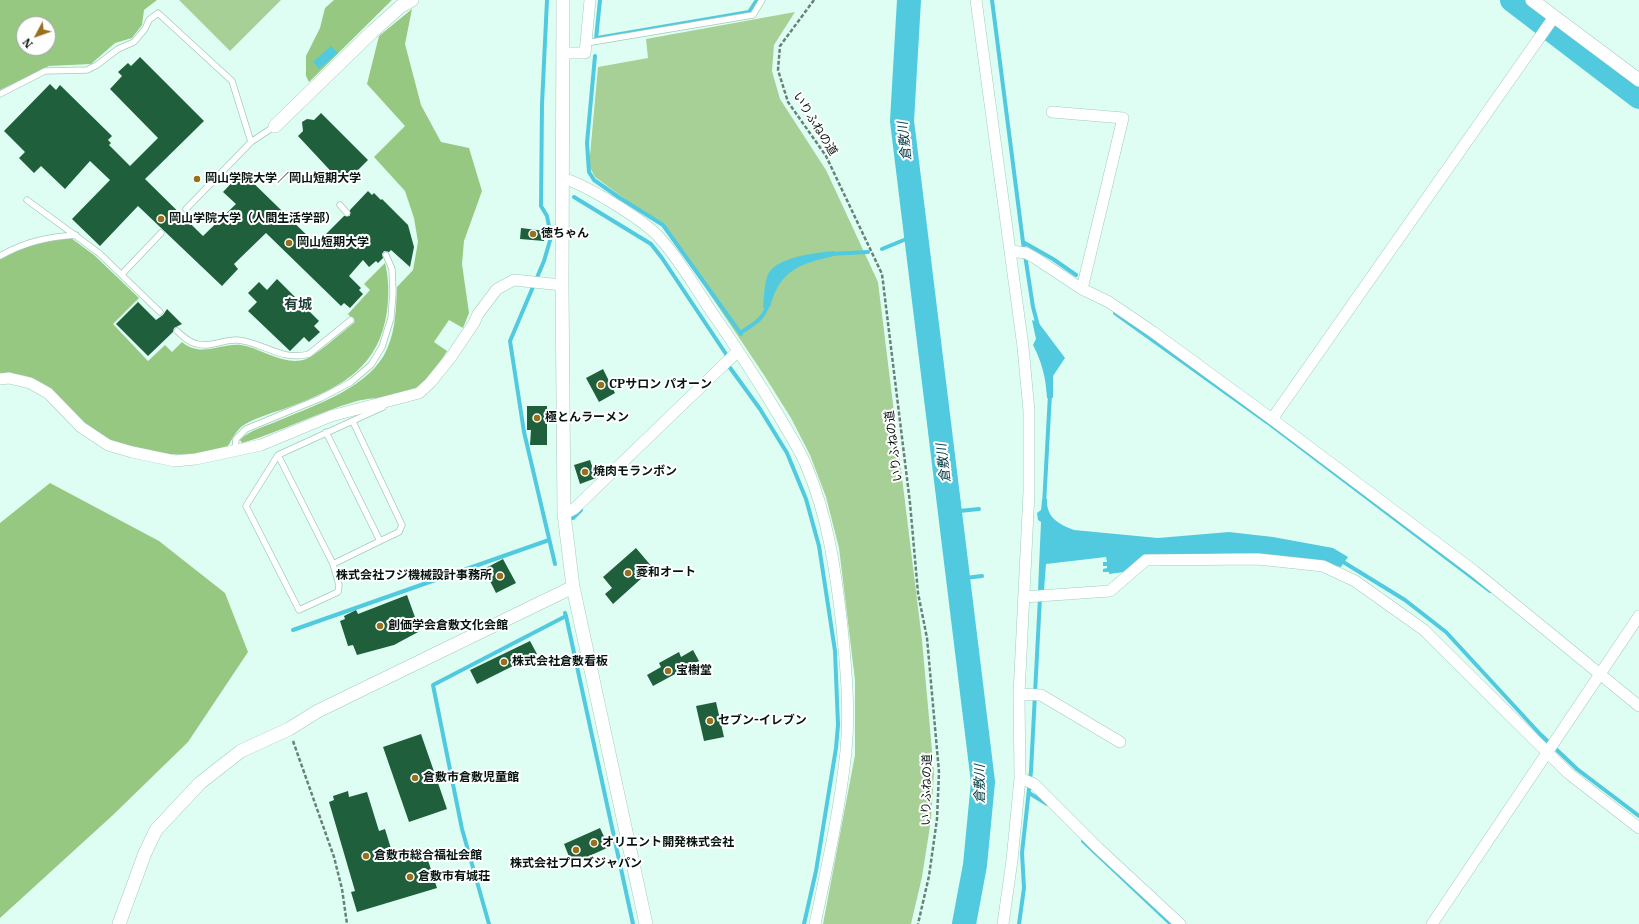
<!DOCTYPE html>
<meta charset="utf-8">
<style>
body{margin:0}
#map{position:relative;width:1639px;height:924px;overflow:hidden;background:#defef3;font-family:"IBM Plex Serif",serif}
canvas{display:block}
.north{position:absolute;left:16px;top:16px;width:40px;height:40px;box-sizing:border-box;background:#fff;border:1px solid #9ca1a0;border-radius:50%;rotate:229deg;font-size:11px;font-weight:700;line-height:16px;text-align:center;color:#071511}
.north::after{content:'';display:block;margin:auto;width:14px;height:18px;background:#986f1b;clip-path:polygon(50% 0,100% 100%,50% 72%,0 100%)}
</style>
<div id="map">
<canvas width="1639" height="924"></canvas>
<div class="north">N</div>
</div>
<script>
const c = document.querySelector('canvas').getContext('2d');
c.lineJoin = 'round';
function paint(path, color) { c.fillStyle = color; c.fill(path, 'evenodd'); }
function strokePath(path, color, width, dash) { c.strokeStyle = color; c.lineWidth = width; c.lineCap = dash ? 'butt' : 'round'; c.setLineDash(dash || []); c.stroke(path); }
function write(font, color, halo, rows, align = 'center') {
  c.font = font + ' "IBM Plex Serif","Noto Sans JP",serif'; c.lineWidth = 4; c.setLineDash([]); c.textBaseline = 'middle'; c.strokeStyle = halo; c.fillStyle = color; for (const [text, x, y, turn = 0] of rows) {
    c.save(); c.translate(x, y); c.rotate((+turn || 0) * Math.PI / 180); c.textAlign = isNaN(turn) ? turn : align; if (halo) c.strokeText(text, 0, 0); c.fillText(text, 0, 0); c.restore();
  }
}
paint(new Path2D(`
 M179 0H281L230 51Z
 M795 12 774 45 772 71 780 99 826 170 878 282 922 640 934 773 931 820 922 877 911 924H823L855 755V680L839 548 826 497 810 455 791 418 764 375 677 245 662 226 595 177 589 166 598 67 648 58 646 39Z`), '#a7d096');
paint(new Path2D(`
 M0 0H157L144 10 142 25 132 38 115 43 91 64 49 66 0 90ZM24 24H48V48H24Z
 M334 0H392L309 82 306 76V56L320 28 325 8Z
 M412 9 405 44 421 105 441 142 469 148 482 191 464 241 462 264 469 313 463 328 449 320 434 342 447 351C439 363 431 378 420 388 410 397 372 397 357 401 318 412 281 432 242 443L240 440C249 430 267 426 280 420 315 405 371 387 387 349 396 329 396 308 397 287L413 270 418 242 414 218 405 191 374 157 405 126 367 84 379 36Z
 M71 238 94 255 139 298 113 324 148 361 165 345 172 352 182 342C200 358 221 343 241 345 262 348 284 367 306 359 314 357 346 329 355 322L348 314 370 290 364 284 385 263C389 279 389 295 387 311 379 366 345 385 297 404 281 411 253 417 240 428 235 433 232 439 228 446 217 449 207 452 195 454 170 457 112 448 92 431 63 406 47 368 0 375V259C26 244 42 241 71 238Z
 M50 483 159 541 225 593 248 652 188 742 113 815 0 918V523Z`), '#97c882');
paint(new Path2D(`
 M331 46 338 53 319 69 313 62Z
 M834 251V256C799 264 780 270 770 307L763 308C764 298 764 287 767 277 773 257 815 253 834 251Z
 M1032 320 1038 322 1065 358 1053 376V398H1047C1046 379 1042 362 1033 345L1036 339Z
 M1047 499C1046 517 1058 524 1074 530L1158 538 1229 532 1273 537 1333 548 1348 557 1341 567 1252 553 1165 555 1124 572 1109 574V572H1103V569L1107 568V566H1103V562H1107L1106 557 1046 564 1044 590H1038L1041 522 1038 520 1037 513 1041 510 1042 500Z`), '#51cadf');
strokePath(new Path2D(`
 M547 0 542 104 541 206 547 216 551 237 544 261 510 341 524 432 555 564
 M992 0 1023 242 1033 307 1038 326
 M597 38 749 12 757 0
 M596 39 600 0
 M595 56 587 143 589 172 594 180 620 198 663 225 741 334
 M574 197 651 244 662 258 726 354 728 365 760 409 787 453 806 499 819 546 835 651 838 725 836 748 816 871 804 924
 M1023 242 1053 259 1076 275
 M882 249 916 235
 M830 254 868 252
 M1115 313 1267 422 1490 591
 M740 333C752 325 765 319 768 303
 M1044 505 1050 394
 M949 512 979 509
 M573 518 581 510
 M1340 560 1405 600 1446 632 1540 734 1577 769 1639 816
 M957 579 982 576
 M566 616 633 924
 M293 630 549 540
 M1029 793 1047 804
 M1083 841 1171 924
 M489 924 462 829 433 685 566 616 565 613
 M1019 924 1024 888 1022 853 1031 771 1040 597`), '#51cadf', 4);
strokePath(new Path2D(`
 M909 0 902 121 983 782 975 865 964 924
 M1512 0 1639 97`), '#51cadf', 24);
paint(new Path2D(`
 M140 57 204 121 145 179 203 236 236 204 223 192 242 172 316 244 344 216H350V210L368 191 372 195 374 193 381 200 382 199 408 225 414 247 410 267 391 250 389 252 384 251 382 254 383 258 378 263 376 261 369 267 363 260 349 276 361 288 359 290 363 294 350 308 344 303 341 306 266 233 234 264 238 269 222 286 138 206 100 246 72 219 110 180 90 161 65 189 41 166 34 173 19 158 25 152 4 131 50 84 56 90 60 85 112 136 108 140 111 143 109 145 130 166 158 138 110 89 122 76 118 72 128 63 131 66Z
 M321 113 368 160 346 182 342 178 340 181 298 136 303 131 302 122 307 119 314 120Z
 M521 228 545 231 544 241 520 239Z
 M277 279 319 321 314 326 320 332 309 342 304 337 290 351 248 311 257 302 248 293 259 282 267 290Z
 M138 302 156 320 163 315 167 309 182 324 174 328 173 332 148 356 116 324Z
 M603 369 615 393 599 402 586 378Z
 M527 406H547V445H530L531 430H527Z
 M590 460 596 478 580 484 574 465Z
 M636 548 653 568 613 604 605 594 612 588 603 577Z
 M503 559 516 583 496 593 484 569Z
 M407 595 420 631 394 645 357 655 353 645 348 646 340 621 345 619 344 616 356 610 358 614Z
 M530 641 537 654 477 684 470 670Z
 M693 650 699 661 653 686 647 675 661 667 659 663 679 652 681 657Z
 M716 702 724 737 704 741 696 706Z
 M421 734 447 809 409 822 383 747Z
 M348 791 349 797 367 792 379 831 385 829 393 855 408 851 410 856 425 851 437 888 357 912 351 892 355 891 329 802 334 800 333 796Z
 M600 828 609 847 572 864 564 844Z`), '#205f3b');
const service = new Path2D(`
 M586 43 753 15 762 0
 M0 94 45 71 87 70 97 65 118 49 134 42 145 29 149 20 158 13 232 81 251 142
 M27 200 99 253 160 312
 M340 205 347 213
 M186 209 251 142 275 126
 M0 256C25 242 47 237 76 235
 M122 274 161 233
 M177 331C184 337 188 342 197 344 211 348 224 339 237 340 263 342 282 362 309 354L351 320
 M354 424 402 525 399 532 380 541
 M235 451 236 439 246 429 321 398 351 382 371 365 382 347 391 318 393 292 392 269 386 255
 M278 455 333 564 380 541 326 432
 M333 564 339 585 338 592 299 610 246 506 278 455 383 407`);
const minor = new Path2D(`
 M976 0 1023 347 1029 411V492L1019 694 1020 778 1012 860 1003 924
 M563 53H585L590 0
 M1052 112 1123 118 1082 289
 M562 178C585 184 640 218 657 235 677 256 693 284 709 308 734 344 757 379 779 416 788 432 799 448 806 465 828 516 836 573 842 627 846 668 850 710 846 751 840 809 827 867 815 924
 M1011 251 1026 253 1035 258 1082 289 1109 302 1153 332 1272 419 1474 571 1639 706
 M0 379 9 378 30 383 48 393 81 427 108 445 132 452 175 461 196 459 261 445 331 416 419 393 430 383 451 357 474 323 478 314 497 289 514 280 562 285
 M1272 419 1554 17
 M564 514 574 509 738 351
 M1024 597 1110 591 1146 560 1258 559 1323 566 1355 581 1424 630 1568 773 1639 828
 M1019 694 1041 695 1120 742
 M1020 778 1034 784 1098 848 1180 924
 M1432 924 1639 616`);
const tertiary = new Path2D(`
 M563 0 562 285 564 514 573 587 646 924
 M1532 0 1639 80
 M275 126 372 32 401 6 412 0
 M119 924 145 853 156 830 200 783 241 751 289 729 318 711 573 587`);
strokePath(service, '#a5cabe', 7);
strokePath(minor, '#a5cabe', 12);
strokePath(tertiary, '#a5cabe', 14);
strokePath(new Path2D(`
 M814 0 780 46 778 70 788 102 826 156 882 274 910 503 918 593 927 638 939 772 937 819 929 876 918 924
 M293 741 334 857 342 889 347 924`), '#6a8179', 2.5, [4, 2]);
strokePath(service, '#fff', 5.5);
strokePath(minor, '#fff', 11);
strokePath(tertiary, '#fff', 13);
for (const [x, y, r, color] of [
 [197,179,4,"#986f1b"],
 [161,219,4,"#986f1b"],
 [533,234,4,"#986f1b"],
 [289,243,4,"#986f1b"],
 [601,385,4,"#986f1b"],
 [537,418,4,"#986f1b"],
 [585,472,4,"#986f1b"],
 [628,573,4,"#986f1b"],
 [500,576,4,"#986f1b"],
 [380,626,4,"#986f1b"],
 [504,662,4,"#986f1b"],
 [668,671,4,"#986f1b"],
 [710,721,4,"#986f1b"],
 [415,778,4,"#986f1b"],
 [594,843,4,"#986f1b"],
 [576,850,4,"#986f1b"],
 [366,856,4,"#986f1b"],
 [410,877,4,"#986f1b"]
]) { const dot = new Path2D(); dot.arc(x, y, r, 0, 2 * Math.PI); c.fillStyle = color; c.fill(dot); strokePath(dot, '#fff', 1.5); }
write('12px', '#071511', '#fff', [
 ["いりふねの道",815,124,58],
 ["いりふねの道",894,446,-97],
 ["いりふねの道",927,790,-89]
]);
write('bold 12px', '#071511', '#fff', [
 ["岡山学院大学／岡山短期大学",205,179],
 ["岡山学院大学（人間生活学部）",169,219],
 ["徳ちゃん",541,234],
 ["岡山短期大学",297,243],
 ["CPサロン パオーン",609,385],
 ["極とんラーメン",545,418],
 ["焼肉モランボン",593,472],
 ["菱和オート",636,573],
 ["株式会社フジ機械設計事務所",492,576,"right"],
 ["創価学会倉敷文化会館",388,626],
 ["株式会社倉敷看板",512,662],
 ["宝樹堂",676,671],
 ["セブン-イレブン",718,721],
 ["倉敷市倉敷児童館",423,778],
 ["オリエント開発株式会社",602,843],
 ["倉敷市総合福祉会館",374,856],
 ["株式会社プロズジャパン",576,864,"center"],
 ["倉敷市有城荘",418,877]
], 'left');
write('italic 13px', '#003a43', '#fff', [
 ["倉敷川",905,141,-96],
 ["倉敷川",944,463,-97],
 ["倉敷川",980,784,-90]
]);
write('bold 14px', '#1a3c33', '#fff', [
 ["有城",298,305]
]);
</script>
